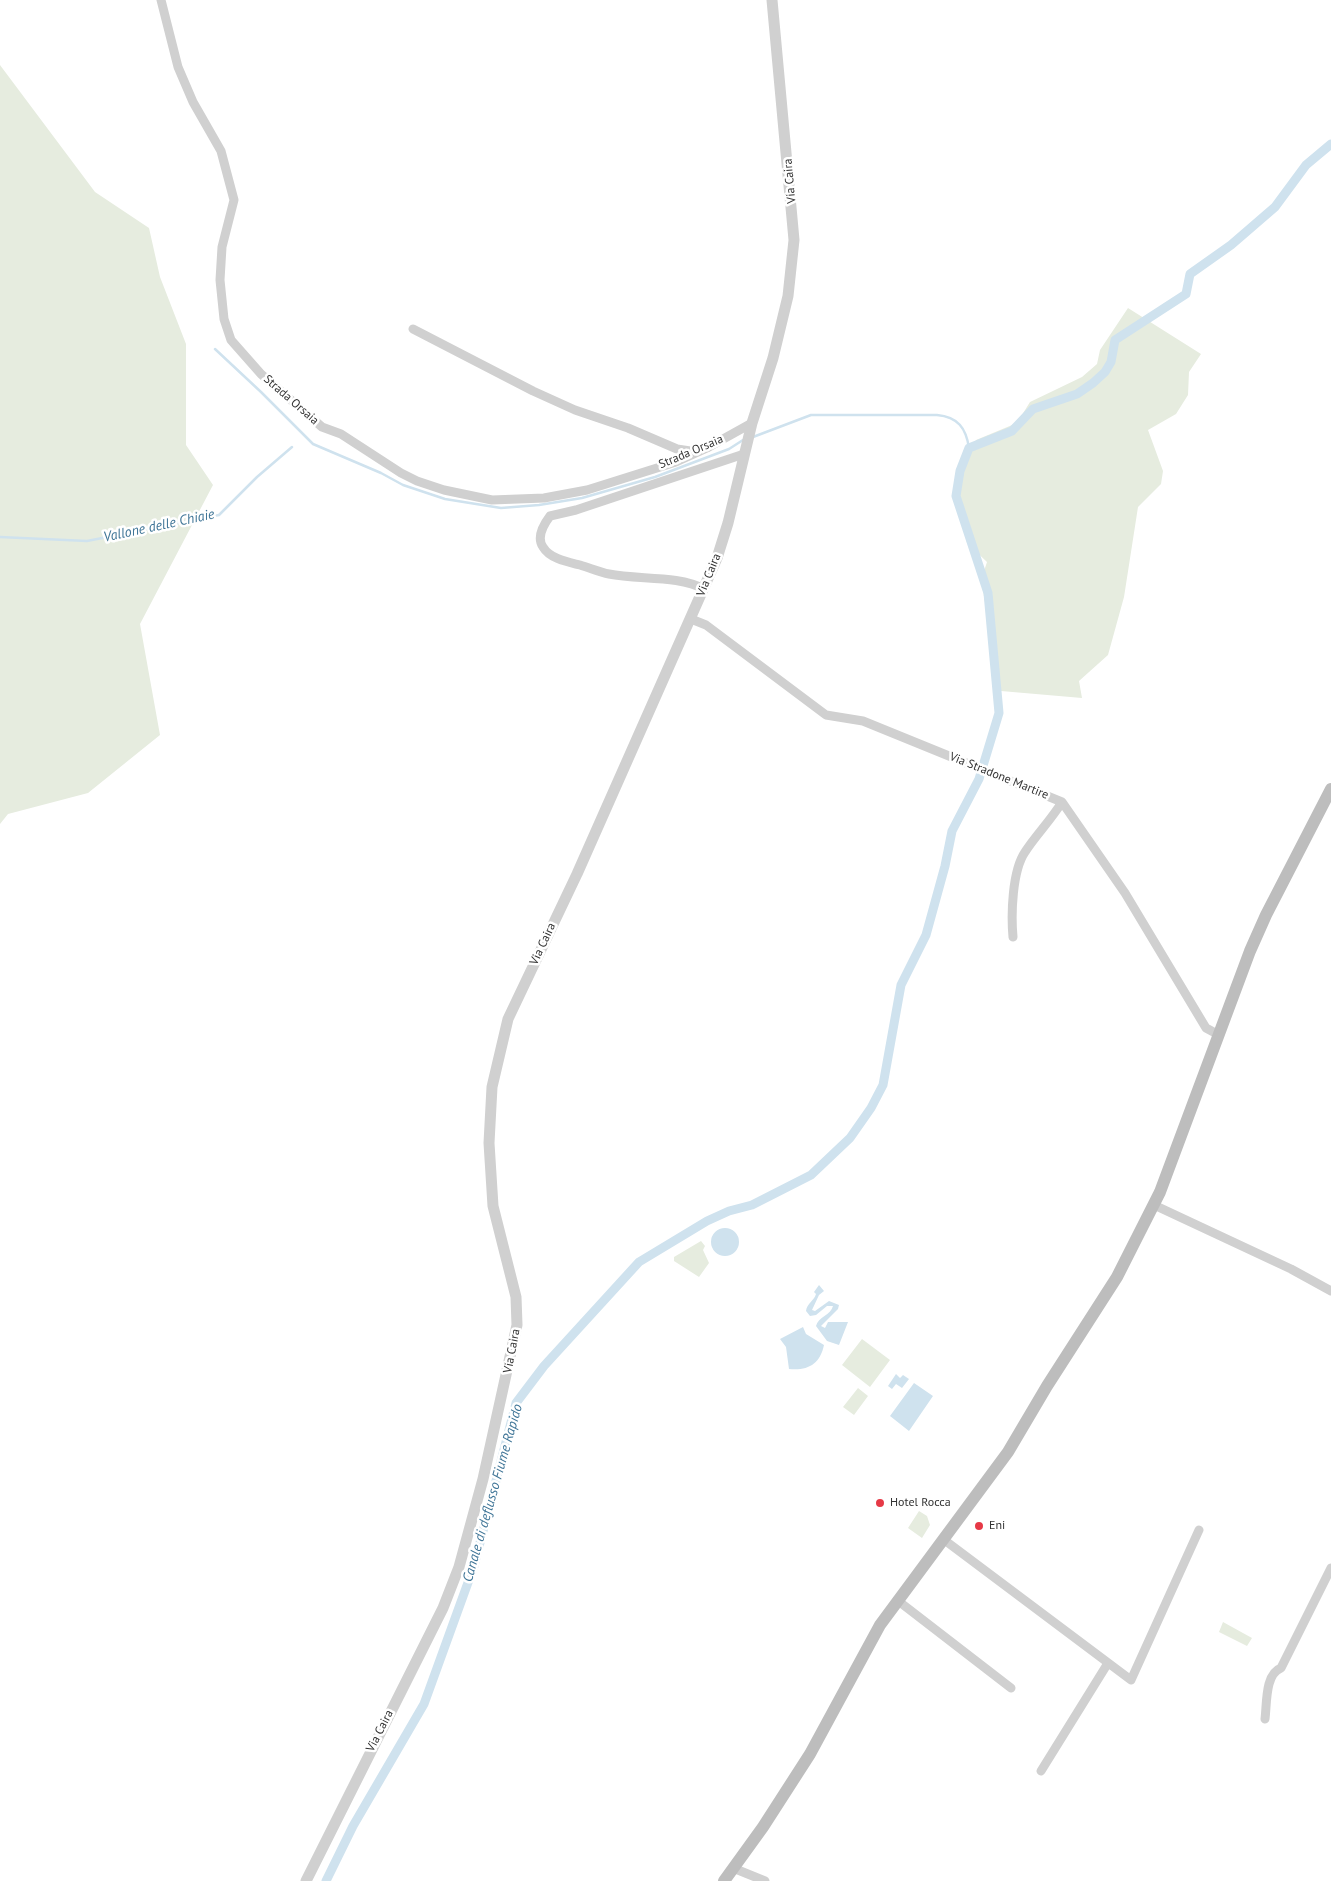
<!DOCTYPE html>
<style>
body{margin:0}
canvas{display:block;background:#fff}
</style>
<canvas width="1331" height="1881"></canvas>
<script>
const c = document.querySelector('canvas').getContext('2d');
c.lineJoin = 'round';
function paint(path, color) { c.fillStyle = color; c.fill(path, 'evenodd'); }
function strokePath(path, color, width, dash) { c.strokeStyle = color; c.lineWidth = width; c.lineCap = dash ? 'butt' : 'round'; c.setLineDash(dash || []); c.stroke(path); }
function write(font, color, halo, rows, align = 'center') {
  c.font = font + ' "PT Sans",sans-serif'; c.lineWidth = 5; c.setLineDash([]); c.textBaseline = 'middle'; c.strokeStyle = halo; c.fillStyle = color; for (const [text, x, y, turn = 0] of rows) {
    c.save(); c.translate(x, y); c.rotate((+turn || 0) * Math.PI / 180); c.textAlign = isNaN(turn) ? turn : align; if (halo) c.strokeText(text, 0, 0); c.fillText(text, 0, 0); c.restore();
  }
}
paint(new Path2D(`
 M0 65 95 192 149 228 160 277 186 344V445L213 485 140 624 160 735 88 793 8 814 0 824Z
 M1128 308 1201 354 1189 372 1188 395 1176 414 1148 430 1163 471 1161 484 1138 507 1124 597 1108 655 1079 681 1082 698 1001 691 981 580 987 562 967 543 957 486 976 440 1017 423 1030 402 1082 377 1097 364 1100 350Z
 M701 1241 705 1246 703 1250 709 1263 699 1277 674 1261V1257Z
 M862 1339 890 1360 870 1387 842 1365Z
 M858 1388 868 1396 854 1415 843 1407Z
 M919 1511 927 1516 930 1525 922 1538 908 1528Z
 M1223 1622 1252 1638 1247 1646 1219 1632Z`), '#e6ecdf');
paint(new Path2D(`
 M711 1242a14 14 0 1 1 28 0a14 14 0 1 1-28 0Z
 M819 1285 824 1291 819 1295 812 1310 815 1311 829 1301 839 1305 838 1309 821 1326 825 1328 828 1322H848L839 1345 827 1341 816 1326C818 1317 831 1315 833 1306H827L816 1315 810 1316 806 1311C807 1303 814 1301 816 1294L814 1292Z
 M803 1327 806 1334 824 1345C820 1364 808 1371 789 1369L786 1347 780 1339Z
 M896 1374 900 1378 903 1375 909 1379 902 1388 896 1384 892 1389 888 1386Z
 M914 1383 933 1396 909 1431 890 1416Z`), '#cfe2ee');
strokePath(new Path2D(`
 M215 349 261 392 313 444 381 473 403 485 445 499 501 508 539 505 582 498 655 477 729 449 743 440
 M753 437 811 415H937C958 417 966 428 969 448
 M0 537 87 541 219 515 257 477 292 447`), '#cfe2ee', 2.5);
strokePath(new Path2D(`
 M326 1881 353 1826 424 1704 474 1566 516 1403 544 1366 639 1262 707 1221 729 1211 752 1205 811 1175 850 1138 871 1108 883 1085 901 985 926 935 945 866 952 831 979 779 999 713 988 593 956 496 960 471 969 448 1012 431 1033 409 1077 394 1093 383 1105 372 1111 362 1115 340 1186 294 1190 274 1231 245 1275 207 1306 165 1331 144`), '#cfe2ee', 9);
strokePath(new Path2D(`
 M161 0 178 67 193 102 221 151 234 200 222 247 220 280 224 319 231 340 261 374 322 427 341 434 401 473 417 481 444 490 492 500 544 498 587 490 676 462 707 448 752 423
 M413 329 533 391 575 410 628 428 677 449 697 452
 M704 589C678 575 638 580 609 574 600 572 590 568 580 565 568 562 550 559 543 547 536 537 544 524 550 516L576 510 744 454
 M691 619 706 625 826 715 863 721 1062 802 1125 893 1206 1028 1219 1035
 M1013 937C1011 915 1012 871 1025 852 1036 835 1051 820 1062 802
 M1154 1205 1291 1269 1331 1291
 M943 1539 1131 1680 1199 1530
 M897 1600 1011 1688
 M1265 1719C1267 1703 1265 1674 1281 1668L1331 1568
 M1041 1771 1108 1663
 M733 1868 765 1881`), '#d0d0d0', 9);
strokePath(new Path2D(`
 M306 1881 443 1608 459 1567 483 1479 517 1325 516 1297 493 1206 489 1143 492 1087 508 1019 577 874 717 558 728 523 752 423 773 358 788 296 794 240 772 0`), '#d0d0d0', 11);
strokePath(new Path2D(`
 M724 1881 763 1827 810 1754 880 1625 1008 1452 1047 1386 1117 1277 1160 1192 1250 951 1266 915 1331 789`), '#bdbdbd', 12);
for (const [x, y, r, color] of [
 [880,1503,5,"#e63946"],
 [979,1526,5,"#e63946"]
]) { const dot = new Path2D(); dot.arc(x, y, r, 0, 2 * Math.PI); c.fillStyle = color; c.fill(dot); strokePath(dot, '#fff', 2); }
write('12px', '#333', '#fff', [
 ["Via Caira",790,181,-95],
 ["Strada Orsaia",291,400,41],
 ["Strada Orsaia",691,452,-23],
 ["Via Caira",709,575,-68],
 ["Via Stradone Martire",999,776,22],
 ["Via Caira",543,944,-65],
 ["Via Caira",512,1351,-79],
 ["Via Caira",380,1731,-63]
]);
write('12px', '#333', '#fff', [
 ["Hotel Rocca",890,1503],
 ["Eni",989,1526]
], 'left');
write('italic 14px', '#3f7597', '#fff', [
 ["Vallone delle Chiaie",159,526,-12],
 ["Canale di deflusso Fiume Rapido",493,1493,-74]
]);
</script>
